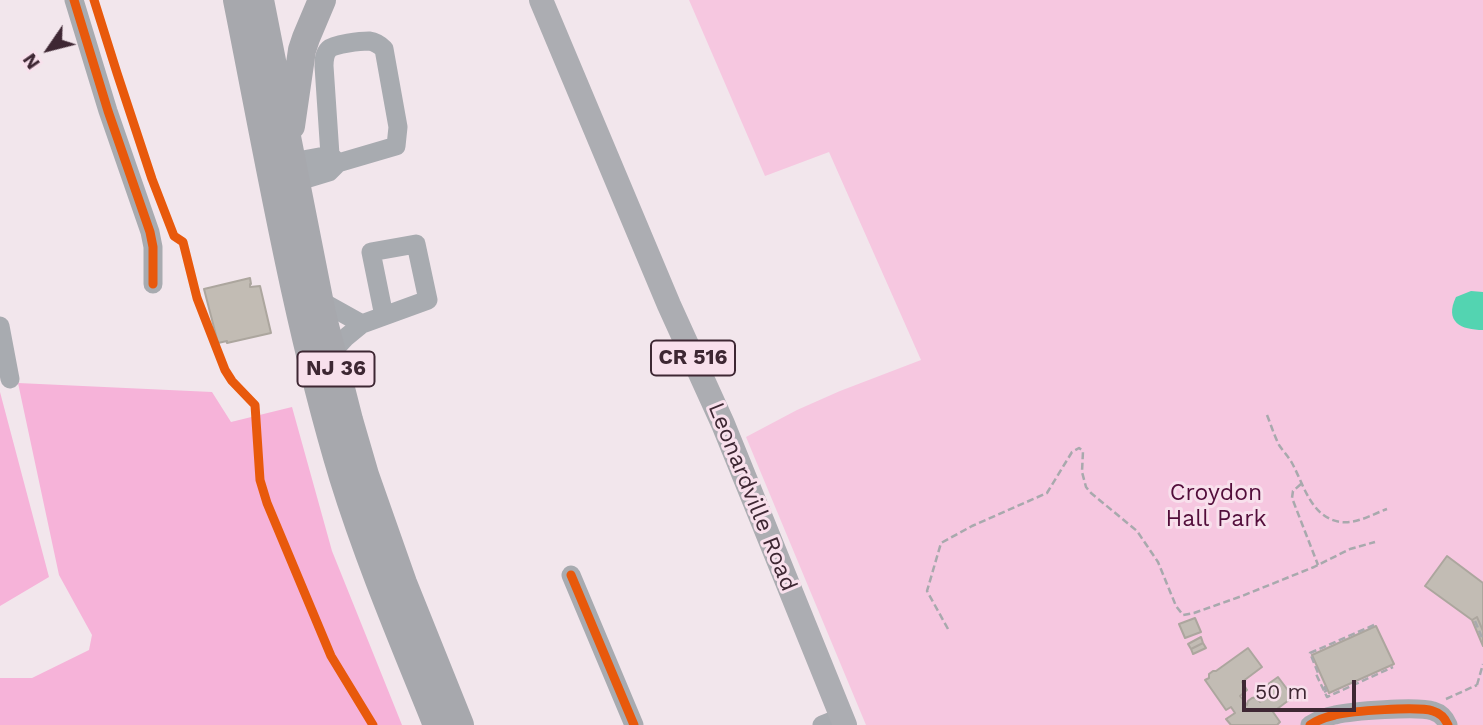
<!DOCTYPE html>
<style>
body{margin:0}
#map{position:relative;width:1483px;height:725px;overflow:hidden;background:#f2e6ec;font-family:"Work Sans",sans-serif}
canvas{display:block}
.north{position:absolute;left:14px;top:14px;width:70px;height:70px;-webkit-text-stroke:5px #f8e0ec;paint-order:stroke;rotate:235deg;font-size:19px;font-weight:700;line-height:28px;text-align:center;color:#3e2733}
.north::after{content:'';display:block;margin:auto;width:24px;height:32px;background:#3e2733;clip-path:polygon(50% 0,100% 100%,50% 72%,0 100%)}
.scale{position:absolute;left:1242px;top:680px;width:114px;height:32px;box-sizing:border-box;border:4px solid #3e2733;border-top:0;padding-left:9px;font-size:21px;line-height:24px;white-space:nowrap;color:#3e2733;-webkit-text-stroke:5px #f8e0ec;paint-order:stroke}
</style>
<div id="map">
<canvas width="1483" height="725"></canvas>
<div class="north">N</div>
<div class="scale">50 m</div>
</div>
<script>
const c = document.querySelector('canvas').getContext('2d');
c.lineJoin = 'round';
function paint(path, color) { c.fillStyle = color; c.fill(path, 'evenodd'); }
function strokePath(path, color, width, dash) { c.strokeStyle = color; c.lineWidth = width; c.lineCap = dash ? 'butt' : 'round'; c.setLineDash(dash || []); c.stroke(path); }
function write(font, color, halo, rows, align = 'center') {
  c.font = font + ' "Work Sans",sans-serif'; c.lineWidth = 6; c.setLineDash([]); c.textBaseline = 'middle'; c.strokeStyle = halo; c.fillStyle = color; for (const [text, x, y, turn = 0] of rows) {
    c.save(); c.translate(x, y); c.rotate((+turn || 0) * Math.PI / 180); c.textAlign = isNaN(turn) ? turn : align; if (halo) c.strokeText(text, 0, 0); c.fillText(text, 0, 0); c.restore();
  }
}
paint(new Path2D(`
 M689 0H1483V725H866L746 437 797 410 840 391 921 360 829 152 765 176Z`), '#f6c7e0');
paint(new Path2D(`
 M18 383 212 392 231 422 292 407 332 551 402 725H0V678H32L89 650 92 635 59 575Z
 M0 392 49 577 0 606Z`), '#f6b3d9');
paint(new Path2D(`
 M1471 291 1483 292V330C1461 330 1444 322 1456 297Z`), '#53d4b1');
const building = new Path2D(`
 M250 278 251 284H250V287L260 286 271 333 227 343V341L218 343 204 289Z
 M1447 556 1483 583V631L1477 617 1472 620 1425 586Z
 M1477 617 1483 631V646L1472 620Z
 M1195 618 1201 632 1185 638 1179 624Z
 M1376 626 1394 664 1329 693 1312 655Z
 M1201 637 1203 643 1191 649 1188 644Z
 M1203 643 1206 648 1193 654 1191 649Z
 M1248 648 1262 667 1242 682 1247 690 1240 696 1247 705 1248 701 1252 698 1257 697 1260 702 1263 700 1257 692 1278 677 1293 697 1273 712 1280 722 1277 725H1231L1226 719 1235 713 1231 707 1226 710 1205 680 1209 678V674L1213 671H1216Z`);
paint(building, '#c2bcb4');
strokePath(building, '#aca69e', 2);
strokePath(new Path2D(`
 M1267 415C1271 425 1274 435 1279 445 1283 451 1288 456 1292 463 1304 485 1311 518 1341 522 1357 524 1373 514 1387 509
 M1301 484 1293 491 1292 498 1318 565
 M1475 621 1483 640
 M1374 625 1310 653 1318 673 1316 674 1327 697 1393 667
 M948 629 927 591 941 543 972 526 1047 493 1072 452 1079 448 1083 451 1082 472 1086 487 1091 493 1137 531 1158 562 1176 606 1183 615 1194 613 1242 596 1314 567 1350 549 1375 542
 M1477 685 1483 664
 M1324 692 1326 691 1325 687 1326 686
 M1446 699 1477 685`), '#a8a9ad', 2.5, [7, 3.5]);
strokePath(new Path2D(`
 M74 0 108 111 150 232 153 247V284
 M292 162 330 155 337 162
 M296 182 329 172 338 163 396 146 398 127 384 49C380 45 376 42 369 41 361 41 334 44 329 49 324 54 324 60 324 66L330 155
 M319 300 362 324 345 338 332 352
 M362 324 428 300 416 244 371 252 384 316
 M0 326 10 379
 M571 575 634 725
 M822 725 842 717
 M1310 725C1318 720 1325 717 1335 715 1351 711 1418 706 1433 711 1440 713 1445 718 1448 725`), '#a8abb0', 19);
strokePath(new Path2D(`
 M541 0 669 305 723 424 845 725`), '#acadb2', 24);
strokePath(new Path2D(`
 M237 0C269 160 296 321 343 477 369 561 404 643 437 725
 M260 0 322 314 349 420 365 475 403 583 460 725
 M291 126 302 50 306 38 322 0`), '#a7a8ad', 28);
strokePath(new Path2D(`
 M74 0 108 111 150 232 153 247V284
 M94 0 117 73 152 179 174 236 183 242 197 298 225 370 232 381 255 405 260 480 267 503 331 656 373 725
 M571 575 634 725
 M1310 725C1318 720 1325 717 1335 715 1351 711 1418 706 1433 711 1440 713 1445 718 1448 725`), '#e8590c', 9);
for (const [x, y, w] of [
 [693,358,84],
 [336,369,77]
]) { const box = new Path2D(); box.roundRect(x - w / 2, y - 17.5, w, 35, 5); c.fillStyle = '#f8e0ec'; c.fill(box); strokePath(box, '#3e2733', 2); }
write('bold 21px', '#3e2733', null, [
 ["CR 516",693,358],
 ["NJ 36",336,369]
]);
write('23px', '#520d3a', '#f8e0ec', [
 ["Croydon",1216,493],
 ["Hall Park",1216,519]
]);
write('23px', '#3e2733', '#f8e0ec', [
 ["Leonardville Road",752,497,68]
]);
</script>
